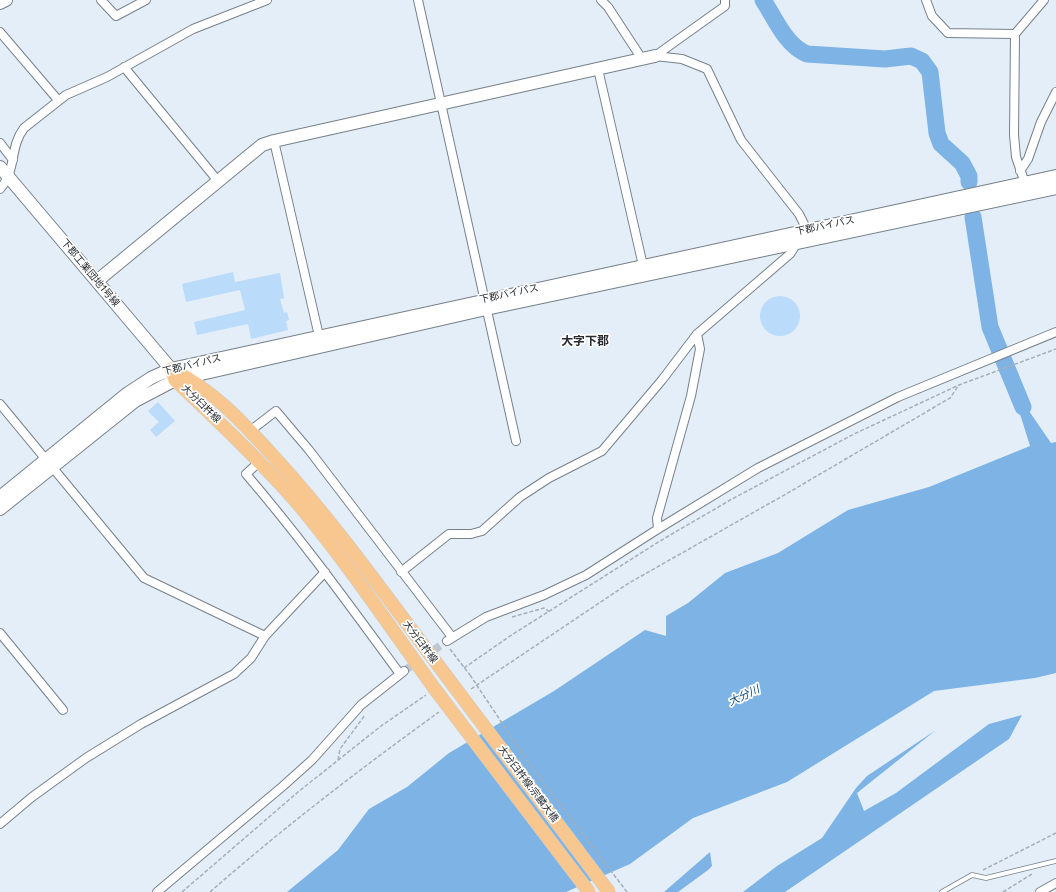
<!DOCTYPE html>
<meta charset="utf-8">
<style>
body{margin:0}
canvas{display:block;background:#e3eef8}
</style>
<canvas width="1056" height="892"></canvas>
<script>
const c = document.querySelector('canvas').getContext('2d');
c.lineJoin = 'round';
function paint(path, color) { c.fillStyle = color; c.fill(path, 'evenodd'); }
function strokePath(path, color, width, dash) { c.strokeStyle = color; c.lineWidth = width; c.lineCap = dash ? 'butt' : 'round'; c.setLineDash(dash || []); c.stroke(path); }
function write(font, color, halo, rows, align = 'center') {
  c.font = font + ' Rubik,"Noto Sans JP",sans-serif'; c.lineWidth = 3.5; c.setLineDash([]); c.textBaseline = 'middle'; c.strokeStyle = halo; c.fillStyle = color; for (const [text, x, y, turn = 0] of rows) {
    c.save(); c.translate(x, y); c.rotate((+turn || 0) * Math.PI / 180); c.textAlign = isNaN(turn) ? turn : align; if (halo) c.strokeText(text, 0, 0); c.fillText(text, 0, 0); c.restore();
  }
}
paint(new Path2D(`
 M1018 385 1029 411 1051 443 1056 442V673L1035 678 934 691 787 782 693 818 630 864 566 892H287L338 850 369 809 407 787 449 753 554 691 645 630 666 636V616L688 603 725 573 778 553 848 510 929 487 1030 446 1012 388Z
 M1022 715 1009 739 785 892H743L777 866 822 838 856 788 867 776 936 730 857 793 864 811 896 793 989 724Z
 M710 852 712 866 708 870 678 892H664Z`), '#7db3e5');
strokePath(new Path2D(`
 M763 0C775 18 786 46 807 54L885 59 911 56 922 61 930 72 937 133 941 144 962 163 969 176V182
 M973 217 990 327 1023 407`), '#7db3e5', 17);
paint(new Path2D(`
 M233 272 235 282 280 273 284 298 280 299 284 313 287 312 289 320 286 321 288 330 251 339 248 324 197 335 194 322 245 310 240 290 186 302 182 284Z
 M760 316a20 20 0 1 1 40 0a20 20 0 1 1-40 0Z
 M158 402 175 421 156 437 150 430 159 422 148 411Z`), '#bbdbfa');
strokePath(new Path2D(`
 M404 671 447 641`), '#bec7d0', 8, [8, 4]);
const lane = new Path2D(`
 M942 892 972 875 986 878 1056 861`);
const street = new Path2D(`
 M101 0 116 16 146 0
 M418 0 516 441
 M601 0 608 7 642 59
 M926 0 932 16 948 33 1015 34
 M0 32 58 100
 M655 56 682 59 707 69 741 140 799 214 807 230
 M655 56 725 6V0
 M124 67 218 181
 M598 69 644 270
 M274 141 319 336
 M0 143 13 160
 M1020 171 1028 159 1041 122 1056 92
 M1026 186 1016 157 1014 135 1015 34 1044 0
 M0 189C17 170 9 148 24 128L66 95 107 77 193 29 267 0
 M0 404 144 578 265 636
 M250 431 276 411 309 450 452 637
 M259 462 246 474C301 538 350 606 400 674
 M658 529 657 518 691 396 700 349 697 334
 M401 572 449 534H471L482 531 520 497 549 478 602 451 662 380 697 334 790 254 797 243
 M0 633 63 710
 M447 641 486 617 544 595 586 575 658 529 758 468 898 397 1056 332
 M0 824 32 797 86 758 141 724 234 674 251 658 265 636 325 572
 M157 892 283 786 312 760 361 705 404 671
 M1040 892 1056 883`);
const secondary = new Path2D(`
 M0 3 6 0
 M0 167 171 369
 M97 281 262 145 274 141 655 56
 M0 497 128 393 151 378 171 369 1056 176
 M0 509 135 401 175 380 486 309 1056 188`);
const primary = new Path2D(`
 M171 369C214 390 244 424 276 459 338 527 391 603 447 677
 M171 369 175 380C216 419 256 457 293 498 344 558 388 624 434 688`);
strokePath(lane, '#77818a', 5.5);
strokePath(street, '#77818a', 10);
strokePath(secondary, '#77818a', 14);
strokePath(primary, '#cccdce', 14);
strokePath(new Path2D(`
 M512 617 544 608 550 612
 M450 649 470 675
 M464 668 510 636 660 541 732 499 854 434 959 385 1056 349
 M471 689 629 583 786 494 950 398 959 385
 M338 760 340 749 365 715
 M983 870 1056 833
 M182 892 298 792 381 726 426 695
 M210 892C283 828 360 769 439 712
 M1003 892 1032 874`), '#a6aeb6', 1.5, [4, 2]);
strokePath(lane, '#fff', 4);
strokePath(street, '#fff', 8);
strokePath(secondary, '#fff', 12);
strokePath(primary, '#f8c68f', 13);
const primaryBridge = new Path2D(`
 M447 677 609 892
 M434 688 589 892`);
strokePath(primaryBridge, '#cccdce', 14, []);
strokePath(new Path2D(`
 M470 675 528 762 627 892`), '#a6aeb6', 1.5, [4, 2]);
strokePath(primaryBridge, '#f8c68f', 13);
write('10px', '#292d31', '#fff', [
 ["下郡バイパス",825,226,-12],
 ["下郡工業団地1号線",90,273,50],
 ["下郡バイパス",509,294,-12],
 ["下郡バイパス",192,365,-14],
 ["大分臼杵線",201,404,44],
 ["大分臼杵線",420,642,53],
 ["大分臼杵線;宗麟大橋",528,784,53]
]);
write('italic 11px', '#0f4b7a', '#fff', [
 ["大分川",744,696,-25]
]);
write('bold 12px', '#292d31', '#fff', [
 ["大字下郡",585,342]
]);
</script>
